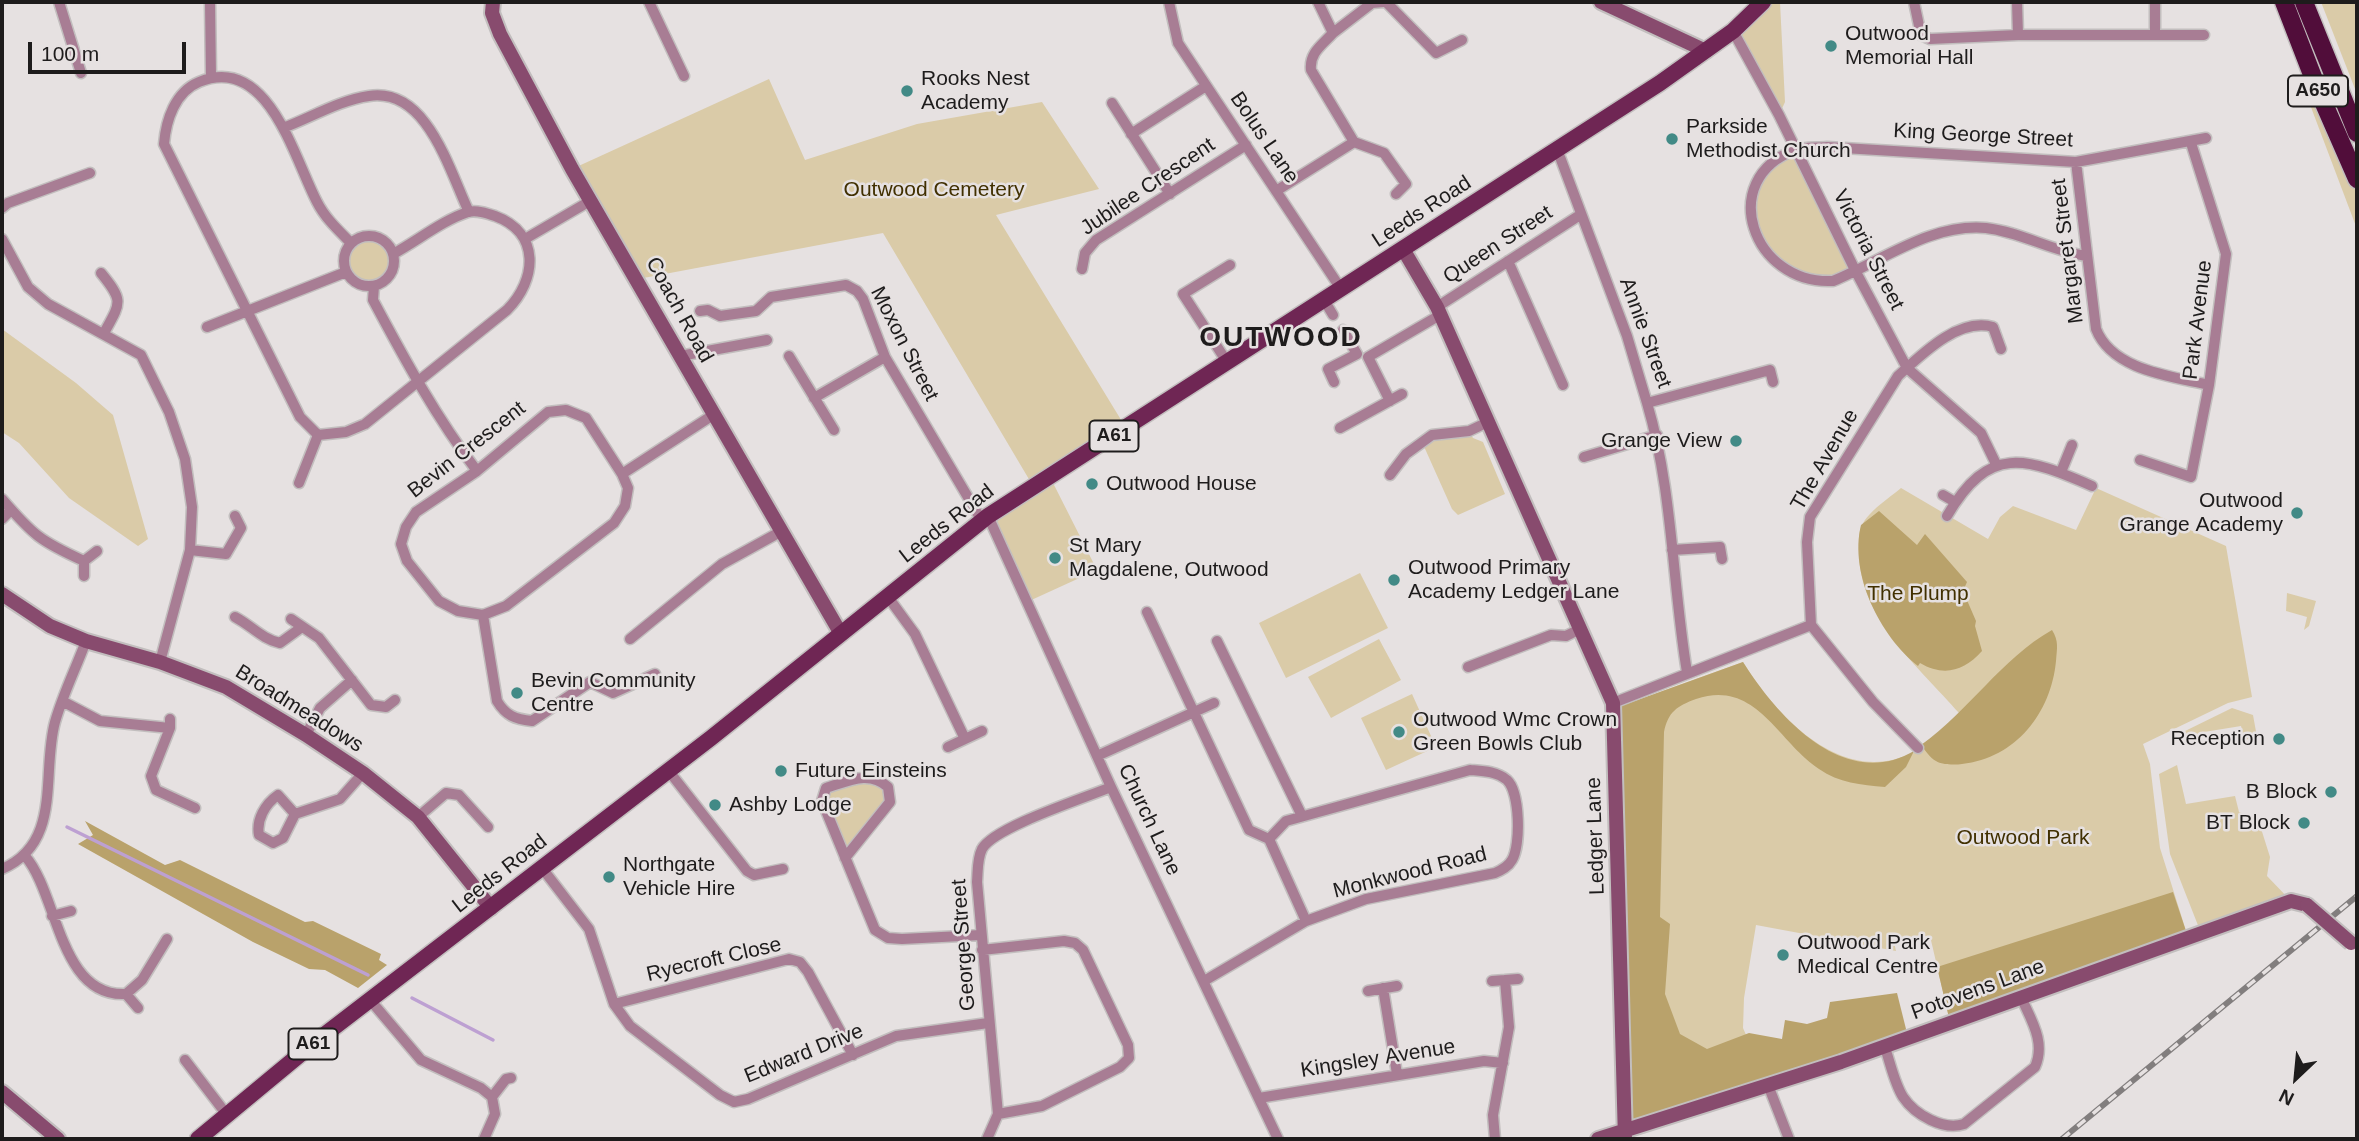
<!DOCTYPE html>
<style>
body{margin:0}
#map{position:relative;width:2359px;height:1141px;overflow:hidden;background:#e6e1e1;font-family:Arial,sans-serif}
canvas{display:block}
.frame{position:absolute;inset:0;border:4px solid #1e1c1c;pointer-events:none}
.north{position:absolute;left:2261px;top:1043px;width:70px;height:70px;-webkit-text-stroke:5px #e6e1e1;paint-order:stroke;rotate:206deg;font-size:19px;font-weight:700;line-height:28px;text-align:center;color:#1e1c1c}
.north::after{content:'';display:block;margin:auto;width:24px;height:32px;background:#1e1c1c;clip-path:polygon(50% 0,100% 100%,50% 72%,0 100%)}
.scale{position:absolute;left:28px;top:42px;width:158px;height:32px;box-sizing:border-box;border:4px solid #1e1c1c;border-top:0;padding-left:9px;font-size:21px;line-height:24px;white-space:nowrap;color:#1e1c1c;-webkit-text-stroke:5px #e6e1e1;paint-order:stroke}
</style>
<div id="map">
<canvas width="2359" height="1141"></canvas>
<div class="frame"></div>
<div class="north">N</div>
<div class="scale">100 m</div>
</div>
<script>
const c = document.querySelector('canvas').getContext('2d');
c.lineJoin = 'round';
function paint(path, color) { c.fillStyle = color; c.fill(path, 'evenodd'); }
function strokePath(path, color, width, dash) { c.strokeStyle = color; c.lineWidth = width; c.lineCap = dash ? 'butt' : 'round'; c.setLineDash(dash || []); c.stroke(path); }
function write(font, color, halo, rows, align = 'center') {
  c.font = font + ' Arial,sans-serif'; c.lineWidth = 5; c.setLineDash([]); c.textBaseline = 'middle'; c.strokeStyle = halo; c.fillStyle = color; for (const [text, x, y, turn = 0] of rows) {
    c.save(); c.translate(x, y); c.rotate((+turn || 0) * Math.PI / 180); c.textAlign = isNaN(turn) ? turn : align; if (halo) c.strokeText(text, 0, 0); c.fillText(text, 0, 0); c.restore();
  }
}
paint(new Path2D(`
 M1763 2H1780L1785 102 1779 115 1733 31Z
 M2321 2H2357V94Z
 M769 79 805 160 917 124 1042 102 1099 189 996 215 1126 428 1050 477 1097 570 1027 602 988 516 1033 486 883 233 638 279 572 169Z
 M2318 90 2357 179V229L2306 94Z
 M1797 149 1856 272 1833 281 1792 275 1759 243 1752 199 1758 179Z
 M344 261a25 25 0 1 1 50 0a25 25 0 1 1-50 0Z
 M2 329 76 383 113 415 148 539 138 546 69 498 19 443 2 432Z
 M1469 431 1473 438 1483 442 1505 494 1458 515 1452 509 1422 442Z
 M1901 488 1988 539 2000 517 2013 506 2076 530 2096 488 2226 546 2252 697 2228 703 2143 744 2150 764 2160 848 2188 937 1950 1022 1930 936 1893 938 1896 951 1756 925 1744 998 1743 1028 1768 1085 1659 1120 1621 706 1743 662C1795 745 1880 811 1959 713 1919 667 1859 618 1859 552 1859 543 1858 532 1862 525 1869 511 1889 498 1901 488Z
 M1360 573 1388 628 1286 678 1259 623Z
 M2287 593 2316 601 2309 626 2304 630 2307 617 2286 611Z
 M1379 639 1401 680 1331 718 1308 677Z
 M1412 694 1436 747 1386 770 1361 718Z
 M2232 708 2253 715 2257 737 2244 740 2241 726 2198 733 2199 741 2181 744V733Z
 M2177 765 2186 804 2235 796 2239 812 2258 819 2270 857 2267 876 2291 901 2201 933 2170 854 2159 774Z
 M878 777 890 802 845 858 822 801 826 788Z`), '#dacba8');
paint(new Path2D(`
 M1879 511 1917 545 1925 534 1967 582 1963 591 1976 621 1975 626 1982 651C1964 671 1944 677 1920 663L1918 666C1880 636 1849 574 1861 525Z
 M2052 630C2059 641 2057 648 2056 661 2051 713 2016 758 1962 764 1955 765 1942 765 1936 761 1930 758 1925 750 1921 745 1969 711 2001 659 2052 630Z
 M1743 662C1777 716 1844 792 1914 751L1906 767 1885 787C1861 785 1839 783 1819 769 1777 741 1756 679 1696 699 1677 706 1668 712 1664 732L1660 917 1670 924 1665 994 1680 1034 1707 1049 1749 1033 1782 1039 1785 1020 1807 1024 1827 1018 1830 1002 1897 993 1908 1037 1625 1132 1612 716 1621 706Z
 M85 821 165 865 180 860 305 922 313 921 381 954 379 960 387 965 358 988 325 970 309 969 253 942 78 844 93 835Z
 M2173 892 2188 937 1950 1022 1937 967Z`), '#b9a26b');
strokePath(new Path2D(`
 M67 827 368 975
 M412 998 493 1040`), '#bda0d2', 3.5);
const street = new Path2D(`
 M59 2 81 73
 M210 2 211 77
 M649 2 684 76
 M1169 2 1178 43 1341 289
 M1318 2 1333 33C1322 45 1309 53 1311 70L1354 142 1384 153 1406 184 1396 194
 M1386 2 1436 53 1462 40
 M1914 2 1921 35 1930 39 2018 35 2017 2
 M2155 2V35
 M1733 31 1779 115 1856 272 1907 368 1981 433 1996 464
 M1333 33 1372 3 1383 2
 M2018 35H2204
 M1112 103 1170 194
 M283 128C310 118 340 100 369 96 427 87 449 170 469 212
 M1131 134 1206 86
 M1557 149 1627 336 1647 403 1770 370 1773 382
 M2076 162 2096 329C2112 370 2170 376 2209 385
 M1276 191 1354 142
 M2 208 8 203 90 173
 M344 261a25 25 0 1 1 50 0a25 25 0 1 1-50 0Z
 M2 239 28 287 48 304 141 355 169 412 185 459 192 507 190 550 160 662
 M525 239 590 201
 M351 243C338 230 325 218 317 202 294 158 268 53 199 82 175 92 166 120 164 144L300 417 318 435 346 432 365 424 507 310C537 280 541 233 495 216 486 213 477 210 468 212 443 220 417 241 393 254
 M2086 256C2051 251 2021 232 1986 228 1931 223 1882 261 1833 281 1752 285 1716 179 1795 150 1804 147 1817 148 1827 147L2076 162 2206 138
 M1508 261 1563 385
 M1082 269 1085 253 1096 240 1246 145
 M101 273C124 301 121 302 104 333
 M374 286 373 300C405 360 436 417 477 471
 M1324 300 1333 315
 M1437 307 1580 215
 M700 311 708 310 720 316 756 311 771 297 846 285 857 291 863 299 885 357 982 521
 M207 327 346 272
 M680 356 767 340
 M789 356 834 430
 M1227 362 1183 294 1230 265
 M1334 382 1328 369 1357 354 1343 330
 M814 398 885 357
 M1390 401 1368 357 1440 315
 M1647 403C1673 491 1672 582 1687 672
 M566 410 586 418 622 474 628 488 625 506 614 523 506 606 483 615 458 611 439 601 407 561 401 544 406 527 416 512 477 471 548 412Z
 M1340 428 1402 394
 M1584 457 1657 435
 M2140 460 2191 477 2209 385 2226 254 2191 143
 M2061 472 2072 445
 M622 474 713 415
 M1390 475 1406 454 1432 435 1469 431 1488 422
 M299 483 318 435
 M1943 495 1955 502
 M2 499C33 535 40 541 84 561
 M988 516 1111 787 1278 1139
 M1947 516C1989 444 2025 457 2092 486
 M2 519 11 510
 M190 550 226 554 241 528 235 516
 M1672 550 1720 547 1722 559
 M84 576V561L97 551
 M888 597 915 634 965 739
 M1147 612 1249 830 1269 839
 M483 615 497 701C506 716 515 719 532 721L590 682 613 693 655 674
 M235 617C252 626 262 639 280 643L302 627
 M291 619 319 638 371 705 386 707 395 700
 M630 639 722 564 780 532
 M1217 641 1302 816
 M1468 667 1551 635 1566 636 1580 629
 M62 701 100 721 170 728
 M1613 703 1811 625
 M170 719V728L151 776 156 790 195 808
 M306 735 320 708 352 680
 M948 747 982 731
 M1918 748 1873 702 1811 625 1807 542 1810 517 1898 376C1922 354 1959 317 1993 327L2001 349
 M1097 756 1214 703
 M668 770 747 871 754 875 783 869
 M295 814 278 795C265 804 256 820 259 835L273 843 283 838 295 814 340 799 363 773
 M418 817 446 793 459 795 488 827
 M1269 839 1306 921
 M25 856C58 893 59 998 126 994L142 980 167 939
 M845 858 890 802 888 787C869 770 849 781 826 788L822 801 875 930 888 938 902 939 981 935
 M542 868 589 929 614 1004 630 1026 720 1095 734 1102 748 1099 896 1036 988 1023
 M2 869C63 843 41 773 55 722 63 694 76 668 86 641
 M52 916 71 911
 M982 950 1064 941 1075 943 1083 950 1128 1045 1129 1058 1120 1067 1042 1106 998 1114
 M1204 981 1306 921 1366 899 1495 873C1502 870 1508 867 1512 860 1521 845 1520 792 1507 780 1496 771 1482 771 1470 770L1286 821 1269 839
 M1492 981 1518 979
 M1383 988 1397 1074
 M1368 991 1397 986
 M126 994 138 1008
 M371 1001 421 1060 481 1088 492 1097 495 1114 484 1139
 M614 1004 789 959 800 962 808 972 853 1055
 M1884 1045C1890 1061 1894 1083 1903 1097 1915 1115 1944 1131 1964 1124L2035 1067C2046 1042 2031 1020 2021 997
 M185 1060 227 1115
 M1768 1085 1789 1139
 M492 1097 506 1079 511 1078
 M1259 1098 1484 1061 1503 1063
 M987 1139 998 1114 977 882C978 871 977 859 982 849 994 827 1085 798 1111 787
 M1495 1139 1493 1115 1509 1027 1505 980`);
const secondary = new Path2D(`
 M493 2 492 13 500 34 572 169 841 634
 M1601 2 1706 51
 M1403 249 1437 307 1613 703 1625 1139
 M2 594 50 626 86 641 160 662 226 687 306 735 363 773 418 817 491 908
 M2 1092 58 1139
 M1598 1139 1841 1062 2291 901 2307 905`);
const primary = new Path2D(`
 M198 1139 315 1042 711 738 988 516 1660 83 1733 31 1763 2`);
const highway = new Path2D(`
 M2284 2 2318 90 2357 179
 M2304 2 2357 133`);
strokePath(street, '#c2bebe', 13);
strokePath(secondary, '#c2bebe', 18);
strokePath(primary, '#c2bebe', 19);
strokePath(highway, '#c2bebe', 21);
strokePath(street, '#a87d94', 10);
strokePath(secondary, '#884b6e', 14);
strokePath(primary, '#6f2654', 16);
strokePath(highway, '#510d3a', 18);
const rail = new Path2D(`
 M2062 1139 2357 896`);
strokePath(rail, '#827e7e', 6);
strokePath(rail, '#e6e1e1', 3.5, [10]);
const secondaryBridge = new Path2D(`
 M2307 905 2351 943`);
strokePath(secondaryBridge, '#c2bebe', 18, []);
strokePath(secondaryBridge, '#884b6e', 14);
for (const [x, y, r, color] of [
 [1831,46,7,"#428a86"],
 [907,91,7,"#428a86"],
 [1672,139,7,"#428a86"],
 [1736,441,7,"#428a86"],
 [1092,484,7,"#428a86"],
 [2297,513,7,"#428a86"],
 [1055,558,7,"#428a86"],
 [1394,580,7,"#428a86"],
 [517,693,7,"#428a86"],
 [1399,732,7,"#428a86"],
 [2279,739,7,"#428a86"],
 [781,771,7,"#428a86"],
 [2331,792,7,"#428a86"],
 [715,805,7,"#428a86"],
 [2304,823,7,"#428a86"],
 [609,877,7,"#428a86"],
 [1783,955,7,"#428a86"]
]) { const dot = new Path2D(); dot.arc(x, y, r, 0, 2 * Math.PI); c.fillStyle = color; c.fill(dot); strokePath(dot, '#e6e1e1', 2.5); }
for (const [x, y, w] of [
 [2318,91,60],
 [1114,436,49],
 [313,1044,49]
]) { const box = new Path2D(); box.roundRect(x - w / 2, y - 15.5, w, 31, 5); c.fillStyle = '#e6e1e1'; c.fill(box); strokePath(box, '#1e1c1c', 2); }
write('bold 19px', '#1e1c1c', null, [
 ["A650",2318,91],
 ["A61",1114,436],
 ["A61",313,1044]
]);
write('21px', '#1e1c1c', '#e6e1e1', [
 ["Outwood",1845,34],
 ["Memorial Hall",1845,58],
 ["Rooks Nest",921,79],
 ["Academy",921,103],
 ["Parkside",1686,127],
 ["Methodist Church",1686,151],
 ["Grange View",1722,441,"right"],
 ["Outwood House",1106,484],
 ["Outwood",2283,501,"right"],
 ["Grange Academy",2283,525,"right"],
 ["St Mary",1069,546],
 ["Magdalene, Outwood",1069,570],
 ["Outwood Primary",1408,568],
 ["Academy Ledger Lane",1408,592],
 ["Bevin Community",531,681],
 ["Centre",531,705],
 ["Outwood Wmc Crown",1413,720],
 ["Green Bowls Club",1413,744],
 ["Reception",2265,739,"right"],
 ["Future Einsteins",795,771],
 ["B Block",2317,792,"right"],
 ["Ashby Lodge",729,805],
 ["BT Block",2290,823,"right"],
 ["Northgate",623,865],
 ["Vehicle Hire",623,889],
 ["Outwood Park",1797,943],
 ["Medical Centre",1797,967]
], 'left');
write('21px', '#1e1c1c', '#e6e1e1', [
 ["King George Street",1983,136,3],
 ["Bolus Lane",1264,138,56],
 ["Jubilee Crescent",1148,187,-34],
 ["Leeds Road",1422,212,-33],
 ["Queen Street",1498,245,-33],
 ["Victoria Street",1868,250,63],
 ["Margaret Street",2068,251,-97],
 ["Coach Road",679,310,61],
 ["Park Avenue",2198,320,-83],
 ["Annie Street",1645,333,70],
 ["Moxon Street",904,344,63],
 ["Bevin Crescent",467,450,-38],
 ["The Avenue",1825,460,-60],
 ["Leeds Road",947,524,-38],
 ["Broadmeadows",299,709,32],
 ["Church Lane",1149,820,65],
 ["Ledger Lane",1596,836,-92],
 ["Monkwood Road",1410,873,-14],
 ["Leeds Road",500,874,-38],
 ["George Street",964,945,-94],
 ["Ryecroft Close",714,960,-13],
 ["Potovens Lane",1978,990,-20],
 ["Edward Drive",804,1054,-22],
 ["Kingsley Avenue",1378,1059,-9]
]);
write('21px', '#413001', '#e6e1e1', [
 ["Outwood Cemetery",934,190],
 ["The Plump",1918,594],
 ["Outwood Park",2023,838]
]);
c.letterSpacing = '2px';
write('bold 28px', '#1e1c1c', '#e6e1e1', [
 ["OUTWOOD",1281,338]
]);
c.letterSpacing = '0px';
</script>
